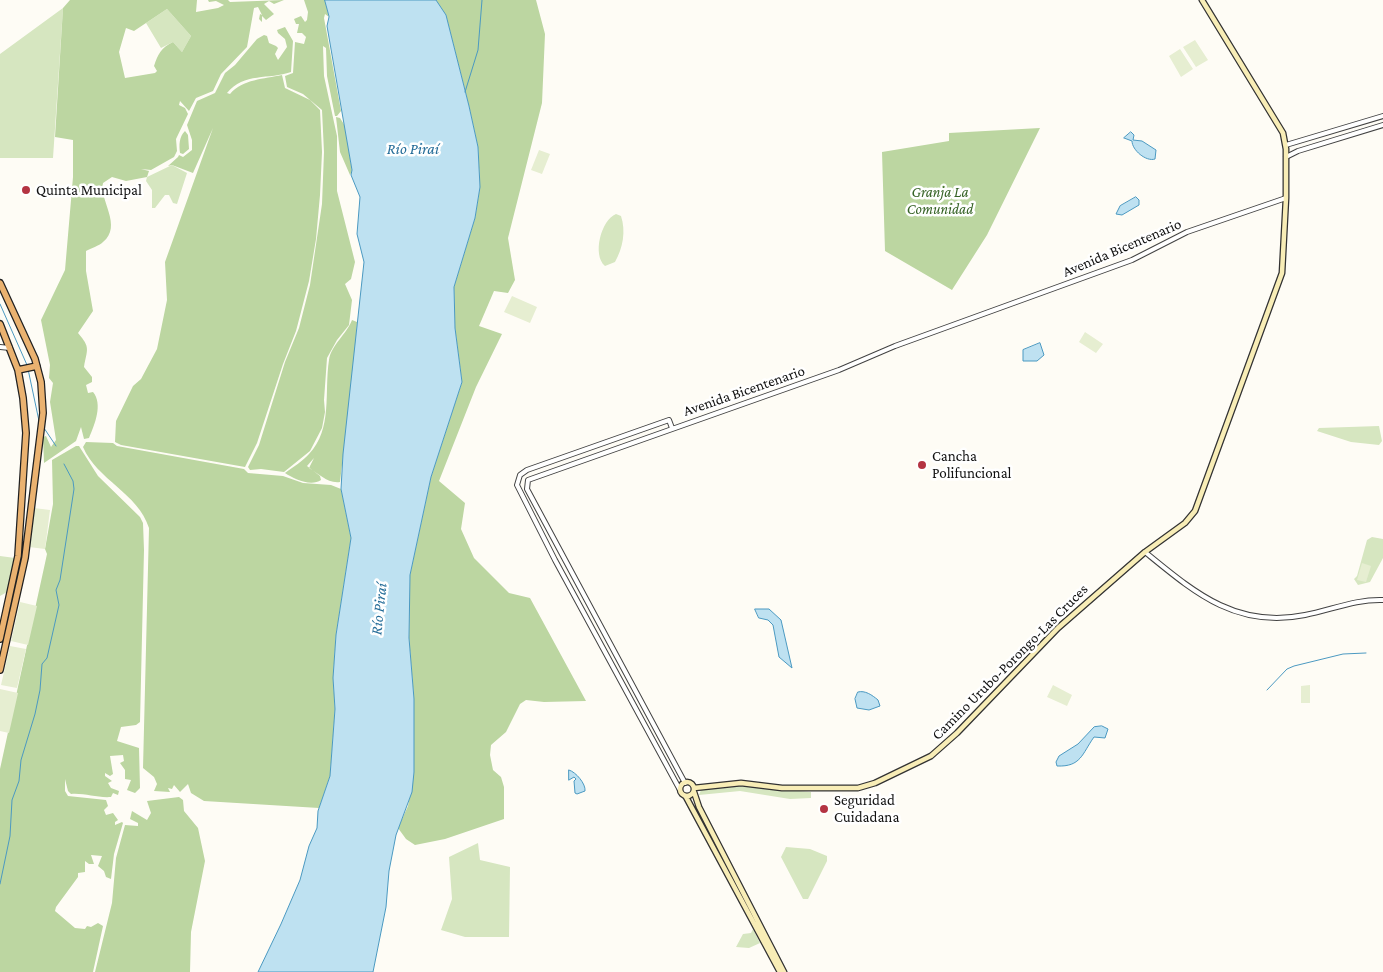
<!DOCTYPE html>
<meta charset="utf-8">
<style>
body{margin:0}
canvas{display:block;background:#fefcf5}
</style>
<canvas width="1383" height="972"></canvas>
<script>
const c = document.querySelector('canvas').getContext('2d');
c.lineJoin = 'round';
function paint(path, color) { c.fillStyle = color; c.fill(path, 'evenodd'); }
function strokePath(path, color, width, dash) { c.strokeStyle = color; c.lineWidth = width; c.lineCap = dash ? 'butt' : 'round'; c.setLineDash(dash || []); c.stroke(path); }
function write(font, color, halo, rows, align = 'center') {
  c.font = font + ' "Crimson Pro",serif'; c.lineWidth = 5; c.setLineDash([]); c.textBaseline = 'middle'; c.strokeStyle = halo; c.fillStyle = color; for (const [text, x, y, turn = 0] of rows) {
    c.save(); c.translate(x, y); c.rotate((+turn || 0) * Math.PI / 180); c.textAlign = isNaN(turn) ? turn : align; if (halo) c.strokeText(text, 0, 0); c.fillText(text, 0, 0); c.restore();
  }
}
paint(new Path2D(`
 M63 8 53 158H0V54Z
 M167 9 191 36 182 52 173 42 161 48 146 23Z
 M172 165 187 173 177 204 173 203 169 195H165L155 208H152V190L146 181 147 177Z
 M616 214 621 216C626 231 623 248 615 262L605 266C592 255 601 220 616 214Z
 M1379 426 1382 441 1379 445 1351 442 1317 431 1319 428Z
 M1372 537 1383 539V558L1370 582 1358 585 1354 579 1357 576 1367 540Z
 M0 556 15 558 7 592 0 596Z
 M739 786 811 792V798L790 799 740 791 699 795 701 790Z
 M478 843 480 860 510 867 509 937H465L441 930 452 899 449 857Z
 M786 847 810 849 827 856V861L808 899H803L781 857Z
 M753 929 760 943 749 948 736 947 743 934 751 933Z`), '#d6e6c0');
paint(new Path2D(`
 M70 0H197L196 12 218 8 224 5 216 1 209 2 208 0H228L230 2 284 0 274 4 269 1 264 4 274 14 266 20 262 16V22L259 19 260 14 262 15 258 7 254 8 247 47 221 74 213 91 196 98 189 111 180 101 179 105 185 108 188 114 176 139 177 151 174 157 151 170 141 169 149 171 147 177 126 181 112 177 103 183C99 200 123 226 103 242 99 246 91 248 86 251V271L93 311 78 333C91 348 87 349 84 367L92 377V382L86 385 88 393 93 392C103 404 95 424 89 438L84 439 81 427 76 441 44 463 43 437 46 436 51 447 56 440 50 402 53 383 49 378 50 365 41 320 65 270 73 177V140L55 137 63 8ZM167 9 191 36 182 52 173 42C161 48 158 54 154 66L157 71 155 73 125 78 119 52 126 28 134 31Z
 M304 0H325L329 17 325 14 324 18 341 111 337 116H335L327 76 326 48 323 46 324 76 337 136V191L355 262 351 279 345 284 352 300 349 325 337 340 327 358 324 400 325 412 322 428 310 451 284 472 261 469 250 470 248 467 259 445 285 362 299 328 310 285 322 204 324 152 322 110 303 94 287 87 285 76 293 73 295 42 304 44 306 37 302 33H297L299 24H296L294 19 301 16 305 22 307 20 308 12Z
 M436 0H536L545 34 542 103 508 238 515 280 508 293 494 291 479 326 502 334 476 387 439 481 465 503 461 529 474 558 509 593 530 598 586 701 544 702 526 700 520 704 506 732 491 745 490 755 493 770 501 777 504 787V819L445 839 415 845 406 839 398 828 408 806 414 772V699L409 638 410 575 431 477 462 382 455 328 454 287 475 218 480 187 478 147 469 106 446 15Z
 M285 27 293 41 291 72C269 80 244 72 227 93L230 94C243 79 264 79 282 75L285 88 310 100 320 110 322 152 320 195 316 239 309 281 296 331 283 364 257 443 245 467 121 445 115 442 116 421 133 386 141 379 157 349 167 300 165 262 213 128 193 173 172 165 168 166 178 157 179 155 183 157 192 150V140L187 125 197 101 215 93 225 73 235 65 257 39 264 35 267 36 269 43 276 46 278 48 275 54 278 60 287 47 285 39 278 33 277 30Z
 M336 117 340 118 345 126 352 171 350 175 340 152Z
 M1040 128 987 235 952 290 885 251 882 152 949 141V133Z
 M185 131 188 135 189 149 183 154 180 153C179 145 179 137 185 131Z
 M352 320 357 322 356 345 340 482C328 484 318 473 309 468L314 458 307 466 320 476 321 480C311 487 294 479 285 473 293 467 303 461 309 454 333 429 324 392 329 360 331 345 347 334 352 320Z
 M86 442 113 443 117 446 244 469 248 473 283 476 303 483 331 485 341 489 351 538 336 635 333 678 335 709 330 776 319 808 204 801 191 793 188 784 180 792 174 785 172 789 168 788 170 792 154 791 157 784 154 777 143 768 149 528C138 493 97 480 83 447Z
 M76 446H79L98 476 140 517 143 523 144 550 140 722 136 725 121 727 117 741 139 748 140 788 135 793 127 790 131 780 125 779V770L120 763 124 761 123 755 110 756 113 774 110 776 105 773V776L112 781 108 783 111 788 119 791 118 795 113 793 111 797C97 798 85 793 71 794L68 791 65 779V791L68 796 106 800 108 806 104 810 106 815 113 813 118 820 115 822V825L122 822 123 823 114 854 111 879 106 877 104 871 98 866 102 856 91 855 94 864H89L85 861V872L78 873V877L56 907 55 911 75 928 85 929 87 926 91 927 98 923 103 926 93 972H0V769L47 554 45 549 53 504 52 460Z
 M179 797 183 800 184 811 198 828 205 861 191 932 190 972H95L112 903 116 858 125 825 138 826V823L130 819 132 811 147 820 151 813 147 801Z`), '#bcd6a1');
paint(new Path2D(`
 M1195 40 1208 60 1196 67 1183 47Z
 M1180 49 1193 69 1181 77 1169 56Z
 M539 150 550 154 542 174 531 170Z
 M512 296 537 307 530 323 504 312Z
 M1085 332 1103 344 1096 353 1079 342Z
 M34 508 50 510 45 549 29 547Z
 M1362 563 1371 566 1366 582 1357 580Z
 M20 602 37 606 28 645 11 641Z
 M10 646 26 649 17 688 1 685Z
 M1053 685 1072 695 1067 706 1047 697Z
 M1310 685V703H1301V686Z
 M0 689 18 693 9 733 0 731Z`), '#e6eed1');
const water = new Path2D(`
 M325 0H436L446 15 469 106 478 147 480 187 475 218 454 287 455 328 462 382 431 477 410 575 409 638 414 699V772L412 792 396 835 389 871 386 907 373 972H258L281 924 300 880 309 846 317 828 318 811 330 776 335 709 333 678 336 635 351 538 341 489 343 454 364 262 357 234 360 197 351 175 352 170 327 26 329 17Z
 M1131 132 1134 135 1133 140 1142 141 1156 150 1155 159C1146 162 1132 150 1132 141L1124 138Z
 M1136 197 1139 200V205L1122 215 1116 214 1120 206Z
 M1040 343 1044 355 1037 361H1023V350Z
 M755 609H769L781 620 792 668 779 657 773 625 768 620 759 618Z
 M858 692C865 690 872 695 878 700L880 706 869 710 857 708 855 699Z
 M1102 726 1108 729 1105 738 1094 737C1082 754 1081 767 1057 766L1056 762 1059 756 1078 744 1094 727Z
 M569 770C576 772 586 784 585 791L577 794 575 793 574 781 576 779 574 777 569 780Z`);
paint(water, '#bee1f1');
strokePath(water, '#4b99c1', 1);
strokePath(new Path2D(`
 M465 92 478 50 482 0
 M0 304 27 365
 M28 369 39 421
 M44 428 56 446
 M1267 690 1287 669 1294 666 1343 654 1366 653
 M0 884 10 836 12 800 19 781 21 760 35 714 40 690 42 664 47 658 59 605 56 590 60 580 74 489 73 481 64 464`), '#4b99c1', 1);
const tertiary = new Path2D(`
 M1286 145 1383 116
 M1286 157 1298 151 1383 125
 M0 347 10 348
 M672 428 669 420 527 470 520 475 517 485 555 560 680 790
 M1145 552C1194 592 1236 629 1305 615 1331 610 1356 599 1383 600
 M685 783 527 489 528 480 839 370 895 346 1132 260 1187 232 1286 198`);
const secondary = new Path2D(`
 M680 789a7 7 0 1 1 14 0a7 7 0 1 1-14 0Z
 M694 788 741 783 782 788H858L875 783 931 756 957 733 1058 628 1145 552 1185 523 1195 511 1282 273 1286 198V149L1283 133 1202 0
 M694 792 699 807 784 972
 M686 797 780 972`);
const trunk = new Path2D(`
 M0 283 35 359 41 382 43 413 25 558 0 670
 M0 324 18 370 23 398 26 433 18 556 0 639
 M18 370 37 366`);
strokePath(tertiary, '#434343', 6);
strokePath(secondary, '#323232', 7);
strokePath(trunk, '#212121', 8);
strokePath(tertiary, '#fff', 4);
strokePath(secondary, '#f8edb6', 4.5);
strokePath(trunk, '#eab270', 5.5);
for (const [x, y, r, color] of [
 [26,190,5,"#b43442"],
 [922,465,5,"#b43442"],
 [824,809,5,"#b43442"]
]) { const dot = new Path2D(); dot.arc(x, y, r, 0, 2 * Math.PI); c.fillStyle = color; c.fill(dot); strokePath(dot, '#fff', 2); }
write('15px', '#101010', '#fff', [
 ["Quinta Municipal",36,190],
 ["Cancha",932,456],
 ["Polifuncional",932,473],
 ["Seguridad",834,800],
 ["Cuidadana",834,817]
], 'left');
write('italic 15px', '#366326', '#fff', [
 ["Granja La",940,192],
 ["Comunidad",940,209]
]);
write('15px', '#101010', '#fff', [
 ["Avenida Bicentenario",1122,248,-23],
 ["Avenida Bicentenario",744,391,-19],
 ["Camino Urubo-Porongo-Las Cruces",1010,662,-45]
]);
write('italic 16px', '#246c98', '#fff', [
 ["Río Piraí",413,149],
 ["Río Piraí",379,609,-84]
]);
</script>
